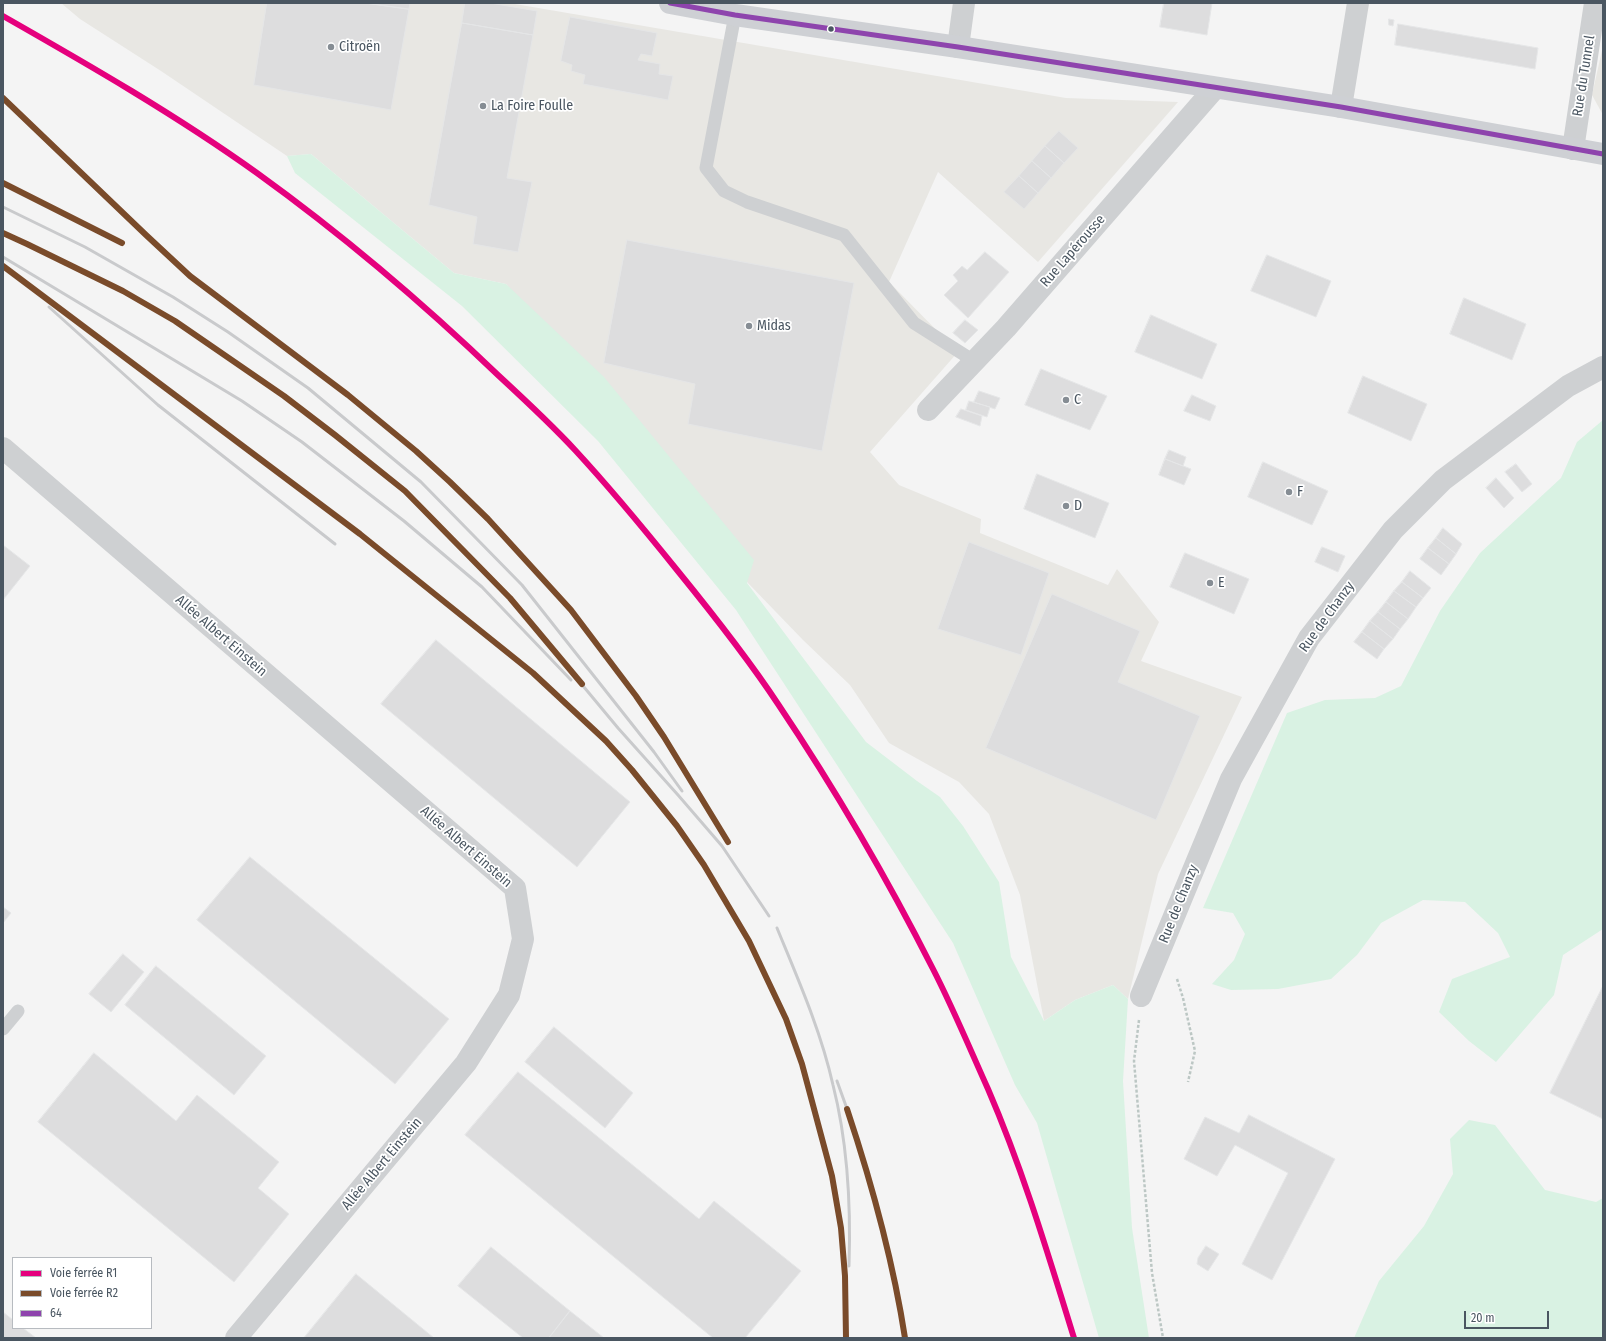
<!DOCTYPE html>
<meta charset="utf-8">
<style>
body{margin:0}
#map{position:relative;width:1606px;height:1341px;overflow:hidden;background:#f4f4f4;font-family:"Fira Sans Condensed",sans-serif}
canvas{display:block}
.frame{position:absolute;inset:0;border:4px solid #4a5661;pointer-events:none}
.legend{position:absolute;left:12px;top:1257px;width:140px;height:72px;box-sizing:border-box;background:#fff;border:1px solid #b7bbc0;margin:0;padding:5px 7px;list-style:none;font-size:12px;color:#4a5661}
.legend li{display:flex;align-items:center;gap:8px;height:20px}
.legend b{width:20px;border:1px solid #b7bbc0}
.scale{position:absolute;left:1464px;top:1311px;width:85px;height:18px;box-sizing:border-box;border:2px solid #4a5661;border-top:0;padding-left:5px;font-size:12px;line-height:14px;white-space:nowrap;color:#4a5661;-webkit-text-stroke:3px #fff;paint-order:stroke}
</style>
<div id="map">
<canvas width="1606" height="1341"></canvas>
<div class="frame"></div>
<ul class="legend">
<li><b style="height:5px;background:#e5007d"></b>Voie ferrée R1</li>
<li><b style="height:5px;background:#7a4b2a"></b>Voie ferrée R2</li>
<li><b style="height:5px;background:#8e44ad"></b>64</li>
</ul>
<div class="scale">20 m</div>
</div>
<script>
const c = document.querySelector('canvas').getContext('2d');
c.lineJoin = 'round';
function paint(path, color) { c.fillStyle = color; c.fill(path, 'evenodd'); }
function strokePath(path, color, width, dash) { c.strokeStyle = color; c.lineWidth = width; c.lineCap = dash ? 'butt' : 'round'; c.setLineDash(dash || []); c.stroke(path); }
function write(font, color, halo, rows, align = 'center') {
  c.font = font + ' "Fira Sans Condensed",sans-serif'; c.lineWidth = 3.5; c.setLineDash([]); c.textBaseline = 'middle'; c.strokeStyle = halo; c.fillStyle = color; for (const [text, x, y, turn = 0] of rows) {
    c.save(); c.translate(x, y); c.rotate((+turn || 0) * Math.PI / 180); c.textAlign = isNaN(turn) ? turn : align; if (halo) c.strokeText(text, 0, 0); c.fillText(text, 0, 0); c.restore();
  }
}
paint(new Path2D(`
 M61 3H509L1066 98 1178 102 1038 262 938 172 889 282 958 352 870 452 899 485 981 519 980 533 1108 585 1117 569 1159 622 1141 661 1242 697 1158 874 1128 999 1113 985 1075 1000 1044 1021 1020 895 989 814 959 782 889 743 850 685 803 640 747 582 506 284 454 273 311 154 287 156 161 71 80 19Z
 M1603 46V115L1592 95Z`), '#e8e7e3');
paint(new Path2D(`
 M311 154 454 273 506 284 604 377 754 560 747 583 866 742 917 781 940 797 963 826 999 882 1011 957 1044 1021 1075 1000 1113 985 1128 999 1123 1081 1132 1228 1149 1338H1099L1037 1123 1015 1085 953 943 736 610 598 441 462 306 295 173 287 156Z
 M1603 420V929L1563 955 1554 995 1496 1062 1469 1041 1439 1012 1452 979 1510 957 1498 933 1465 902 1423 900 1381 923 1357 955 1331 979 1278 989 1231 990 1212 984 1234 960 1245 934 1233 913 1203 908 1287 713 1325 700 1375 698 1401 686 1440 611 1480 553 1561 478 1577 442Z
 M1469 1120 1495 1125 1545 1190 1596 1202 1603 1198V1338H1354L1379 1281 1424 1226 1453 1174 1450 1139Z`), '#d9f2e3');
const building = new Path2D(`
 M267 3H365L409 9 391 110 254 85Z
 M365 3H410L409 9Z
 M465 3H490L537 11 533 35 462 23Z
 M1164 3H1212L1207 35 1160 27Z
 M570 17 657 33 652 56 641 54 638 60 660 64 659 74 673 76 668 100 583 84 585 75 571 71 572 65 561 61Z
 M1389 19 1394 20 1393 26 1389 25Z
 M462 23 533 35 507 178 532 182 518 252 473 244 477 217 429 205Z
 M1398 24 1538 48 1535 69 1395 45Z
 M1059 131 1078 148 1064 163 1045 146Z
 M1045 146 1064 163 1051 178 1032 161Z
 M1032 161 1051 178 1038 193 1019 176Z
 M1019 176 1038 193 1024 209 1004 192Z
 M627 240 854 283 822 451 688 424 695 384 604 363Z
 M985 252 1009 272 968 318 944 295 958 281 953 275 962 266 967 270Z
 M1267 255 1331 281 1316 317 1251 291Z
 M1464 298 1526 324 1512 360 1450 334Z
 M1151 315 1217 344 1202 379 1135 352Z
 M965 320 978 330 965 343 953 333Z
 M1041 369 1107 396 1090 430 1025 405Z
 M1363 376 1427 404 1411 441 1348 413Z
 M979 391 1000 398 995 409 974 402Z
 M1192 395 1216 406 1210 421 1184 411Z
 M969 401 990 407 987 417 966 410Z
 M961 409 982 416 980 426 956 417Z
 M1169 450 1186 457 1183 466 1165 459Z
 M1165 459 1191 469 1184 485 1159 475Z
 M1263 462 1328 491 1312 525 1248 497Z
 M1516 464 1532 484 1522 492 1505 472Z
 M1037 474 1109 503 1095 538 1024 509Z
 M1496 478 1514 498 1504 508 1486 488Z
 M1443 528 1462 544 1456 554 1436 538Z
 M1436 538 1456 554 1449 564 1428 548Z
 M969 542 1049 573 1021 655 938 629Z
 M3 545 30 566 3 600Z
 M1322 547 1345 556 1338 572 1315 562Z
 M1428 548 1449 564 1441 575 1420 559Z
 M1185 553 1249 579 1234 614 1170 587Z
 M1410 571 1431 588 1423 598 1402 582Z
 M1402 582 1423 598 1416 607 1394 591Z
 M1394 591 1416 607 1408 619 1386 602Z
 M1052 594 1140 631 1118 682 1200 716 1156 820 986 748Z
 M1386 602 1408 619 1400 629 1378 612Z
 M1378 612 1400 629 1393 639 1370 621Z
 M1370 621 1393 639 1384 649 1362 632Z
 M1362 632 1384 649 1377 659 1354 642Z
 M436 640 630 802 577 867 381 704Z
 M250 857 449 1019 395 1084 197 920Z
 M3 907 11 913 3 923Z
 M123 954 144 972 111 1012 89 994Z
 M156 966 266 1056 234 1095 125 1005Z
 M1603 986V1119L1550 1093Z
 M554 1027 633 1093 605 1128 525 1062Z
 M94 1053 176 1121 197 1095 279 1162 258 1188 289 1214 234 1282 38 1122Z
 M518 1072 699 1219 714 1201 801 1271 745 1338H713L465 1135Z
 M1249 1115 1335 1159 1272 1280 1242 1264 1288 1173 1235 1145 1217 1176 1184 1159 1205 1117 1239 1133Z
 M1206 1246 1219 1254 1208 1271 1197 1264 1198 1258Z
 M491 1247 570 1311 549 1338H523L458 1286Z
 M356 1274 434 1338H304Z
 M570 1311 604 1338H549Z
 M3 1312 13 1320V1328H23L36 1338H3Z`);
paint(building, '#ddddde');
strokePath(building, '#e5e6e7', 1);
strokePath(new Path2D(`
 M1177 979 1183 998 1195 1051 1188 1082
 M1139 1020 1134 1061 1152 1273 1163 1338`), '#bcc7c4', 2.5, [3, 2]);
strokePath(new Path2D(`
 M735 15 706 168 724 191 747 202 844 235 914 323 974 361
 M3 1029 18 1011`), '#ced0d2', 13);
strokePath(new Path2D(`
 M958 47 964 3
 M1341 107 1358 3
 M1573 149 1595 3
 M928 410 1006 328 1215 88
 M3 448 515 888 523 939 509 995 466 1063 236 1338
 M1141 996 1231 779 1309 638 1393 530 1443 480 1568 386 1603 367`), '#ced0d2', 22);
strokePath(new Path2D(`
 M670 3 735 15 958 47 1341 107 1603 154`), '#ced0d4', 22);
strokePath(new Path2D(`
 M3 98 146 235 190 276 348 395 416 451 450 482 488 519 571 610 636 696 664 737 728 842
 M3 183 122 243
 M3 207 85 247 173 297 228 332 308 388 421 482 522 585 654 752 682 791
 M3 233 27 244 123 291 175 321 284 396 405 491 510 598 618 728 678 795 722 846 769 916
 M3 257 242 401 302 442 404 521 482 587 571 680
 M3 266 360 534 533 673 606 741 632 770 677 826 704 865 749 941 786 1019 802 1064 832 1176 841 1228 845 1276 846 1338
 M49 307 158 405 335 544
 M777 928C798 979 821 1031 833 1085 848 1144 851 1206 849 1266
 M837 1081C868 1164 891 1251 905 1338`), '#c9cacc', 3);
strokePath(new Path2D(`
 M670 3 735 15 958 47 1341 107 1603 154`), '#8e44ad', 5);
strokePath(new Path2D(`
 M3 16C89 65 176 115 257 173 343 235 423 303 499 376 525 400 551 424 575 450 611 489 644 529 677 570 712 613 747 657 778 704 835 789 887 878 933 969 953 1008 970 1049 988 1089 1023 1170 1048 1254 1074 1338`), '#e5007d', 6);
strokePath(new Path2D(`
 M3 98 146 235 190 276 348 395 416 451 450 482 488 519 571 610 636 696 664 737 728 842
 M3 183 122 243
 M3 233 27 244 123 291 175 321 284 396 335 435 405 491 510 598 582 684
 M3 266 360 534 533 673 606 741 632 770 677 826 704 865 749 941 786 1019 802 1064 832 1176 841 1228 845 1276 846 1338
 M847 1109C872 1184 893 1260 905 1338`), '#7a4b2a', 6);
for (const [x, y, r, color] of [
 [831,29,3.5,"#4a5661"],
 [331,47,4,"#868d94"],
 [483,106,4,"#868d94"],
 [749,326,4,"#868d94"],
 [1066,400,4,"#868d94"],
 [1289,492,4,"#868d94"],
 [1066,506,4,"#868d94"],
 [1210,583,4,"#868d94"]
]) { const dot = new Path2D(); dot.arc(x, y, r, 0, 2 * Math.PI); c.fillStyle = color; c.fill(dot); strokePath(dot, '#fff', 1.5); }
write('14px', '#4a5661', '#fff', [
 ["Citroën",339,47],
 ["La Foire Foulle",491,106],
 ["Midas",757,326],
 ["C",1074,400],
 ["F",1297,492],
 ["D",1074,506],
 ["E",1218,583]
], 'left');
write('14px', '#4a5661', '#fff', [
 ["Rue du Tunnel",1584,76,-81],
 ["Rue Lapérousse",1073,251,-49],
 ["Rue de Chanzy",1327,617,-54],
 ["Allée Albert Einstein",221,636,41],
 ["Allée Albert Einstein",466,847,41],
 ["Rue de Chanzy",1179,904,-68],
 ["Allée Albert Einstein",382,1164,-50]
]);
</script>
